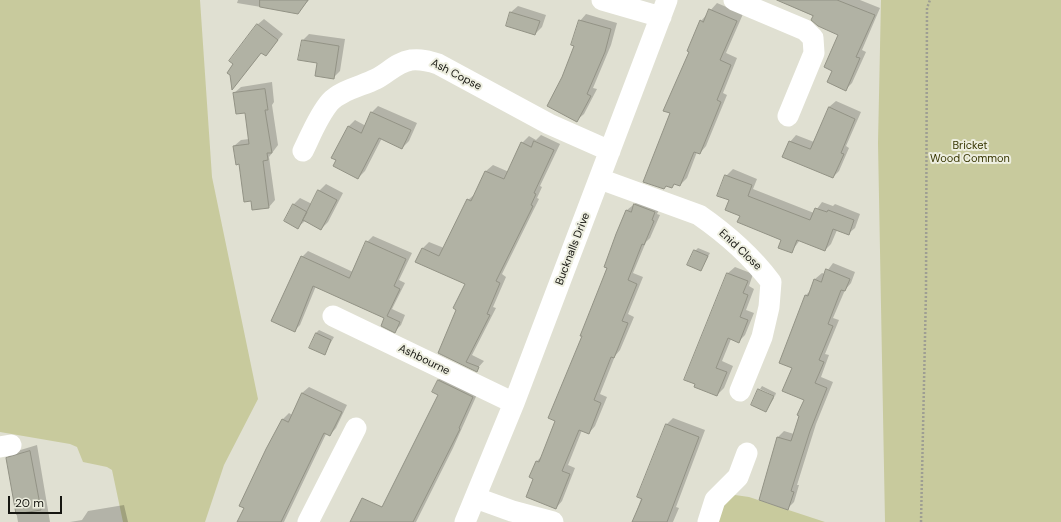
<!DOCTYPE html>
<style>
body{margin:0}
#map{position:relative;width:1061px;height:522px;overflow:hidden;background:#e0e0d2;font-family:"DM Sans",sans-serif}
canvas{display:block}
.scale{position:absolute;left:8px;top:496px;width:54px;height:18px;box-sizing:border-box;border:2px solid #161611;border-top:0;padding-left:5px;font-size:12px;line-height:14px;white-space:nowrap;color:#161611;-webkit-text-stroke:3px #edeedf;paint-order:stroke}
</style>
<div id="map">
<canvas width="1061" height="522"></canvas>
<div class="scale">20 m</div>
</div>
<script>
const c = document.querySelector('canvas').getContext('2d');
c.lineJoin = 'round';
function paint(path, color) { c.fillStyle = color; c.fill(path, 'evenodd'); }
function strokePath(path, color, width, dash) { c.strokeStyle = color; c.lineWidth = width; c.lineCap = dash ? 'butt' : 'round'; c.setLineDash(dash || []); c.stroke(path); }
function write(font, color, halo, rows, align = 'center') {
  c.font = font + ' "DM Sans",sans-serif'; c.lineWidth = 4; c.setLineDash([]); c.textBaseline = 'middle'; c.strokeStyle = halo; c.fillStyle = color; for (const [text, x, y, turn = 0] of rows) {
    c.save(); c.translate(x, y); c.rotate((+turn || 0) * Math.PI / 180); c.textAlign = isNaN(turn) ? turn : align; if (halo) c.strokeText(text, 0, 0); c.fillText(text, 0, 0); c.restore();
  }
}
paint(new Path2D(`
 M0 0H200L212 177 258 399 224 465 205 522H123L112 470 107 467 83 462 77 447 70 444 0 432Z
 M881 0H1061V522H885L878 143Z
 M735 495 749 497 825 522H717L726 498Z`), '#c8ca9d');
paint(new Path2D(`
 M238 0H309L297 13 237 3Z
 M793 0H860L880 8 862 50 866 52 852 83 846 89 834 70 840 34Z
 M717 3 743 14 726 53 737 58 723 93 727 95 706 146 700 153 697 152 687 178 680 185 675 183 672 187 667 185 664 188 671 113 701 21Z
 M518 6 546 15 542 27 535 34 511 12Z
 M586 14 617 23 611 45 593 88 597 89 584 114 577 120 563 77 575 45 580 21Z
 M264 19 283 34 266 55 262 52 233 88 257 25Z
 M309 34 345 39 340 71 333 78 318 62 302 41Z
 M272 82 274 102 272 105 278 145 269 157 275 200 269 207 252 200 234 146 241 140 249 139 245 112 234 93 241 87Z
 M836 101 861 112 846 146 849 148 839 171 833 177 790 142 796 135 814 142 829 107Z
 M378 106 417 123 409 141 402 148 382 138 365 171 358 178 348 127 355 120 366 126 372 112Z
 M541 135 560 144 540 186 542 187 537 198 539 199 502 274 506 277 493 307 496 308 472 355 484 361 476 370 439 353 458 309 466 284 423 248 429 242 444 248 468 200 475 194 486 171 493 165 509 172 522 143 529 136 536 140Z
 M733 169 757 179 753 189 814 213 822 202 833 206 835 204 860 214 855 228 848 234 837 230 831 244 825 250 800 240 791 252 783 240 741 215 730 200 726 176Z
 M326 184 343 193 328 222 321 229 305 221 298 227 293 205 300 198 312 204 319 191Z
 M642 198 661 205 657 214 660 215 650 238 646 242 633 273 643 277 628 314 634 317 620 350 615 356 600 394 607 397 595 426 589 433 582 430 568 465 575 468 562 501 556 508 534 478 537 461 543 455 557 420 583 336 627 210Z
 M373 236 412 253 399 280 405 283 392 309 405 315 401 325 395 331 385 318 316 286 300 325 294 331 302 257 308 251 353 272 367 242Z
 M698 248 710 253 701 270 695 251Z
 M833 263 855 272 851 283 845 290 833 318 839 320 825 354 829 355 821 377 833 382 816 424 797 485H799L794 502 788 508 760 500 778 437 784 431 794 434 805 399 793 368 780 363 806 295 810 291 815 279 822 273 825 274Z
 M735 267 753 274 749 286 754 289 746 310 754 313 745 335 738 342 731 339 722 361 733 366 724 388 717 395 695 386 728 273Z
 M319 330 334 337 324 354 316 333Z
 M445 374 479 390 453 448 416 522H379L440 394 433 391 438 380Z
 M762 386 776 393 775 396 760 389Z
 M309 387 347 405 336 428 330 435 326 434 284 522H238L282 420 289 413 292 415 302 393Z
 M759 390 774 398 766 411Z
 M673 418 705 430 676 507 679 508 673 522H633L666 425Z
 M37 445 50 522H18L7 458 14 452Z
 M124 505 128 522H70L82 520 88 511Z`), '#0003');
const building = new Path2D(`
 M260 0H308L298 14 260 7Z
 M777 0H837L875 15 856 57 860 58 846 91 827 82 832 71 824 67 838 35 818 26 811 20 813 16Z
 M709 9 737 21 720 60 731 65 717 100 721 102 700 154 694 152 680 186 674 184 672 188 666 186 664 189 643 182 670 113 663 111 689 52 687 51 700 20 703 22Z
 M510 12 540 21 535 35 506 26Z
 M579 20 611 29 605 52 587 94 591 96 577 122 547 106 562 77 574 46 571 45Z
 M257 24 278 40 266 56 261 53 232 90 230 75 227 73 233 64 229 61Z
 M302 40 339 46 334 79 315 76 317 63 298 60Z
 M265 89 268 110H265L272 153H267L268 160 263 161 269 208 252 210 251 201 244 202 239 164 236 165 233 146 249 144 245 113 236 114 233 93Z
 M829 107 855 119 841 153 844 154 833 178 782 157 789 141 810 149Z
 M371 112 411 130 402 149 379 138 358 179 333 166 336 160 331 158 348 126 361 133Z
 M534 141 554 150 534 193 536 194 531 205 533 206 496 281 500 283 487 314 490 315 466 362 479 367 477 372 438 353 456 310 453 308 465 284 415 262 422 248 439 256 467 199 471 201 485 171 504 179 521 142 531 147Z
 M725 175 752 185 748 196 810 220 815 208 827 212 828 210 854 220 849 235 833 229 825 251 797 240 792 253 778 248 781 240 737 222 740 216 725 210 729 200 717 196Z
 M318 190 337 200 321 230 303 220Z
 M293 204 307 212 298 229 284 221Z
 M634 204 655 212 652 220 654 221 644 245 642 244 628 280 637 284 622 321 628 323 614 358 611 357 594 400 601 403 589 434 579 430 562 471 570 474 556 509 526 497 533 479 529 477 536 461 539 462 555 421 548 418 582 336H580L607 268 604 267 616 234 626 210 631 212Z
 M366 241 406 259 394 286 400 289 387 316 400 322 395 333 381 326 384 318 313 286 295 332 271 321 301 256 349 278Z
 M694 250 708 256 701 271 687 265Z
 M826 269 850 279 845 291 841 290 828 324 833 326 819 360 824 362 815 383 827 388 810 431 791 491 794 492 788 510 759 500 777 437 791 441 799 416 797 415 804 400 782 391 792 368 779 363 805 295 808 296 814 279 821 282Z
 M727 273 748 281 743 293 748 295 740 317 748 320 739 343 728 338 716 368 727 372 717 396 694 387 695 384 684 380Z
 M316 333 331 340 325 355 309 348Z
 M438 380 473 397 459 428 460 429 413 522H350L362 498 382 507 438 395 432 392Z
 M758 389 774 396 766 412 751 405Z
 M302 393 342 412 330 436 324 433 281 522H237L244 508 239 506 266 449 282 419 288 422Z
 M666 424 699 437 667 522H632L642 499 637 497Z
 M30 451 41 510 16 514 6 458Z`);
paint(building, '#b1b2a4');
strokePath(building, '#929285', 1);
strokePath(new Path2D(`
 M921 522 926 291 927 8 930 0`), '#9e9e93', 2.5, [2, 2]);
strokePath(new Path2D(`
 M602 0 661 17
 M734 0 805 30 813 38 814 53 788 116
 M303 151C311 135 318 116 330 102 341 90 362 86 376 79 388 73 397 62 411 60 422 59 429 61 438 64L549 124 610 151
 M600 179 699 215C725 233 752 257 771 282L769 307 762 337 740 391
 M333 316 514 403
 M0 447 11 445
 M476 498 512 511 553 522
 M308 522 356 428
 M465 522 514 403 667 0
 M708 522 715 500 738 477 747 453`), '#fff', 21);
write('11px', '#161611', '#edeedf', [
 ["Ash Copse",456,75,27],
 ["Bucknalls Drive",573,249,-69],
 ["Enid Close",740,250,43],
 ["Ashbourne",424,360,26]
]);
write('11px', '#373602', '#edeedf', [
 ["Bricket",970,146],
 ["Wood Common",970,159]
]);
</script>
